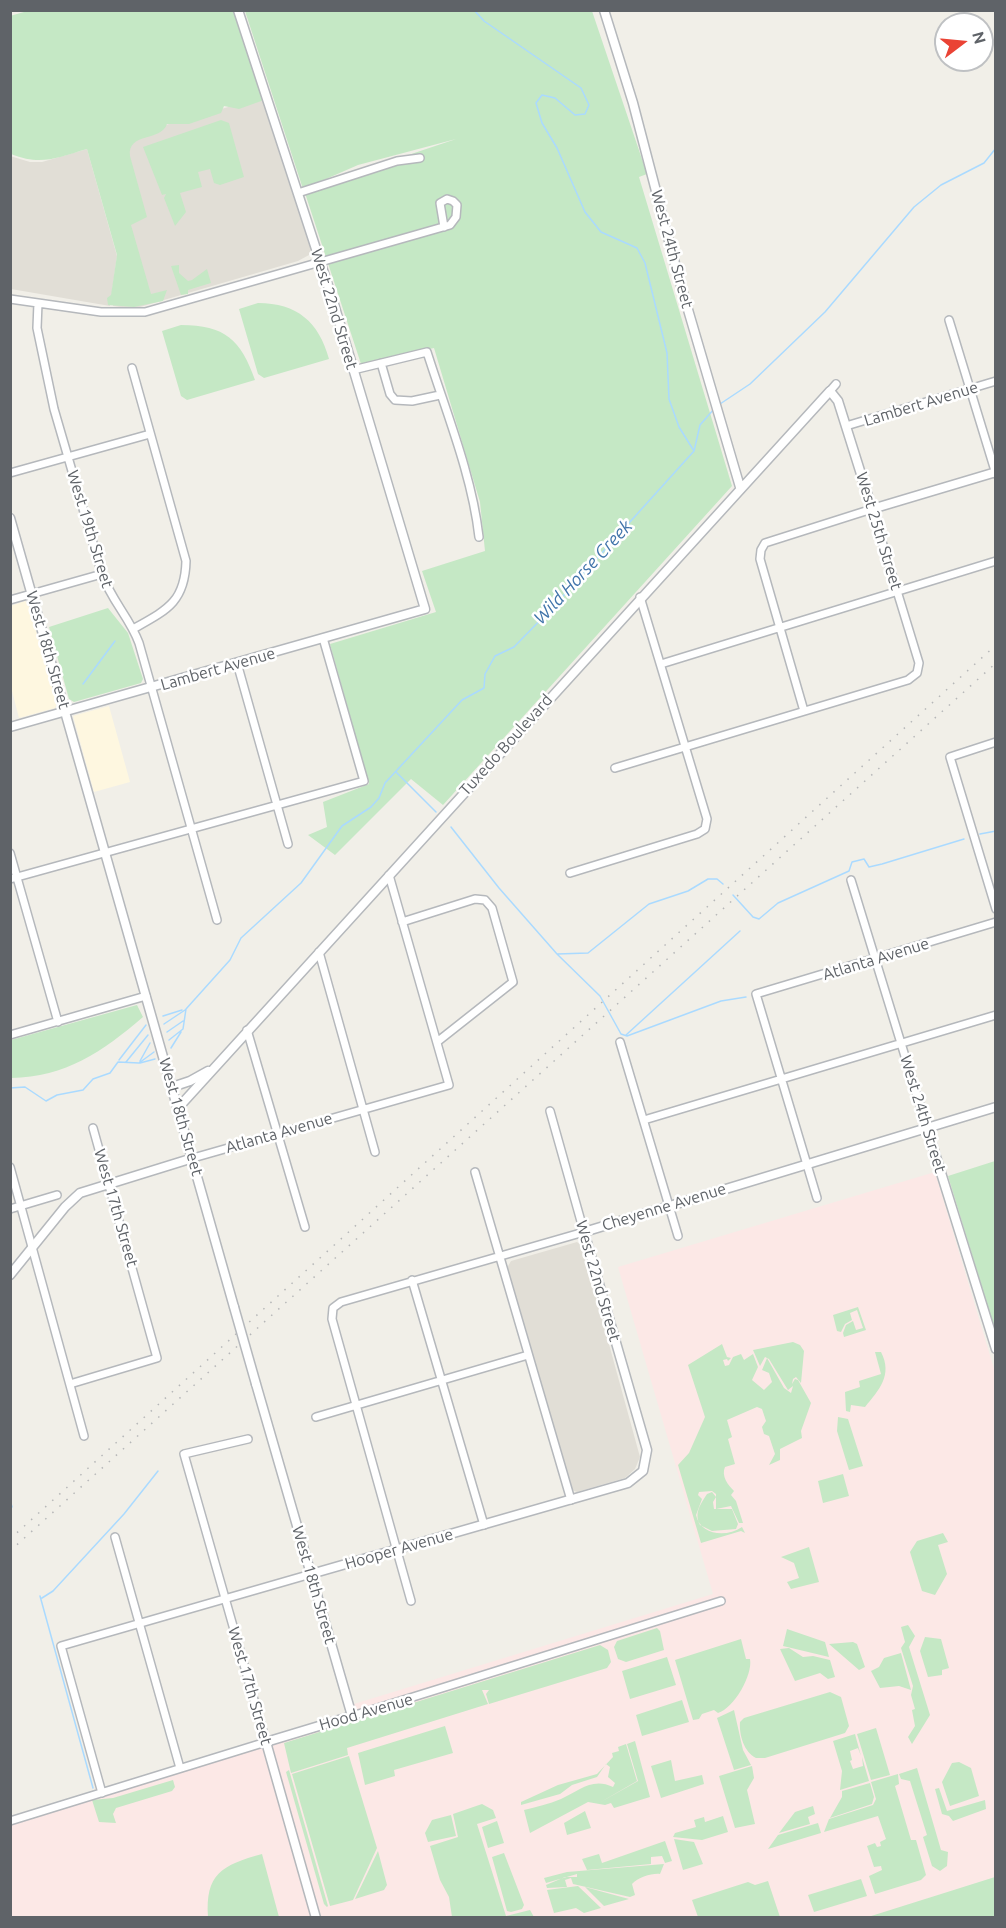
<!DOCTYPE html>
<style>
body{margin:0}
#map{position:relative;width:1006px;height:1928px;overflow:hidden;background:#f1efe8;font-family:Ubuntu,sans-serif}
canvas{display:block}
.frame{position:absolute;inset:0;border:12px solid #5f6368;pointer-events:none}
.north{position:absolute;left:934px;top:12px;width:60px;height:60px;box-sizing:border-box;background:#fff;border:2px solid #bfc1c3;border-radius:50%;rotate:74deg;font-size:16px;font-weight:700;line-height:24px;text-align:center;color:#5f6368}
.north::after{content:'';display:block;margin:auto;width:21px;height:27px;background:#ea4335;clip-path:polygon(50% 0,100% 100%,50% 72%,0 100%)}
</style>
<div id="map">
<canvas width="1006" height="1928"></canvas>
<div class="frame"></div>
<div class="north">N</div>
</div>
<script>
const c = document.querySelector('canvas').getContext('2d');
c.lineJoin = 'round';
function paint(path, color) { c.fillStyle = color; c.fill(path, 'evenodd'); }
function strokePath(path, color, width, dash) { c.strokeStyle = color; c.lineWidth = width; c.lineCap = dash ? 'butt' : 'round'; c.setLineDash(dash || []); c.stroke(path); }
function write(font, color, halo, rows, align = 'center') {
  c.font = font + ' Ubuntu,sans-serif'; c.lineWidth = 5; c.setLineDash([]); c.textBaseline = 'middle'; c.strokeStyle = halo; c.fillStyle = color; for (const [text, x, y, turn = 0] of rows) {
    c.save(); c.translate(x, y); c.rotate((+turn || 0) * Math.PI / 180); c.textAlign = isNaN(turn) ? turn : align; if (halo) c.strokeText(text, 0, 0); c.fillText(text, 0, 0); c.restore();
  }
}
paint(new Path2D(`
 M25 601 28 604 57 703 55 708 19 718 11 687V606Z
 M109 706 130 782 94 792 73 716Z`), '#fef7e0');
paint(new Path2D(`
 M263 97 311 248 309 255 298 261 133 309 113 306 120 254 89 147Z
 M87 149 117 256 110 306 11 289 10 156 30 162H42Z
 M577 1242 582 1246 640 1457 635 1469 625 1478 577 1492 570 1489 507 1268 511 1261Z`), '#e1ded6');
paint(new Path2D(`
 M935 1172 995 1372V1877L868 1918H11V1821L358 1720 354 1704 713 1594 618 1267Z`), '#fce8e6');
paint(new Path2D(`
 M31 10 235 11 264 100 239 109 224 106 221 113 189 124H167C161 142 127 132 130 156L147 217 131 225 151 294 167 290 163 301 134 307 108 305 107 298 111 295 117 255 87 149C56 158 41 166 11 154L10 16Z
 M245 11H592L647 174 639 177 732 486 443 805 411 779 335 855 308 835 327 827 323 802 369 784 330 644 436 612 422 571 485 551 480 502 434 348 361 364 304 190 456 139 358 165 303 189Z
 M221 120 229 123 244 177 220 185 214 183 210 169 198 172 202 187 180 193 186 212 175 226 164 198 166 194 162 195 143 147Z
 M179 265V273L188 281 192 280 207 269 211 283 188 290V294L181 295 171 266Z
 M258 303C297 303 319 322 329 359L264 378 258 374 239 309Z
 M181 325C225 325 241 340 255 380L187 400 181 396 162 331Z
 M108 608 128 633 143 679 141 683 74 702 69 699 49 627Z
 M137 1005 143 1017C102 1052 66 1077 11 1078V1040Z
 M995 1161H996L995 1330 948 1176Z
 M858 1307 866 1330 844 1337 843 1333 846 1325 853 1321 856 1330 863 1328 857 1310 850 1313 852 1320 845 1324 841 1332 837 1331 833 1315Z
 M793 1342 800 1345 804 1351 801 1383 796 1377 793 1379 792 1384 795 1379 798 1380 811 1403 801 1431 802 1438 780 1449V1460L769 1465 775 1454 769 1436 764 1434 762 1427 766 1421 762 1409 757 1407 727 1420 732 1437 728 1439 735 1464 725 1467C721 1476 728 1485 734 1491L731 1495 736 1501 743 1523H739L731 1506 716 1509V1494L712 1491 699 1492 698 1495 702 1499 696 1515C700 1535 726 1538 742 1527L745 1533 741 1531 701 1543 678 1465 689 1453 705 1417 688 1365 722 1344 727 1357 731 1358 728 1361 727 1359 723 1360 725 1366 729 1365 733 1357 741 1354 744 1360 753 1354 758 1367 752 1380 764 1390 772 1382 769 1373 762 1370 767 1358 784 1388 791 1393 793 1386 788 1390 769 1359 765 1357 760 1366 753 1350Z
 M875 1352H881C893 1375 879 1390 865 1407L851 1405 850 1412 846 1411 845 1392 860 1387 859 1381 881 1374Z
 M838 1417 848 1419 863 1466 849 1470 837 1431Z
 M843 1474 849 1496 823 1503 818 1481Z
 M712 1492 716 1497 713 1502 714 1509H732L738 1524 736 1529 712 1531 700 1525C694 1513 700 1505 707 1494Z
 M943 1533 948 1542 938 1545 947 1574 935 1595 922 1591 910 1552 917 1541Z
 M809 1547 819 1582 791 1589 787 1582 799 1578 794 1563 781 1557Z
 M908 1625 915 1636 909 1647 930 1715 912 1744 908 1737 915 1726 912 1710 915 1709 911 1695 913 1686 901 1648 905 1642 901 1627Z
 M657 1628 660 1631 664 1650 626 1662 618 1659 614 1647 617 1641Z
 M787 1629 825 1642 829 1657 783 1646Z
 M925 1637 941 1639 949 1668 942 1670V1675L928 1677 920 1651Z
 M741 1639 746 1659H750C753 1675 734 1708 718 1713L714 1710 702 1714 699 1719 693 1720 675 1660Z
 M853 1642 857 1644 865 1667 859 1670 829 1644Z
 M600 1645 608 1650 611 1662 607 1668 489 1704 486 1694 489 1690H482L488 1704 347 1748 348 1755 291 1773 284 1743Z
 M789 1648 803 1657 813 1656 830 1660 835 1677 828 1679 820 1673 795 1681 780 1649Z
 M901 1653 911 1690 899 1686 880 1688 871 1671 879 1667 884 1658Z
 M667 1657 676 1685 630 1699 622 1671Z
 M830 1692 841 1697 849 1726 845 1733 765 1758H756C744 1752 739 1735 740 1722L744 1718Z
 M682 1700 689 1722 642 1736 636 1715Z
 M734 1710 743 1750 751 1765 734 1770 717 1718Z
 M445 1726 453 1753 394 1770 395 1776 365 1785 358 1753Z
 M876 1728 890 1775 871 1780 857 1734Z
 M855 1734 861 1756 858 1748 850 1751 852 1760 850 1761 853 1769 863 1766 862 1757 869 1781 840 1790 842 1771 833 1741Z
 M635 1741 650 1797 614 1808 611 1803 605 1805 588 1802 530 1833 524 1810C536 1807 549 1804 561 1799 579 1791 592 1777 613 1787L615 1783 608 1777 610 1767 606 1764 597 1777 572 1785 560 1794 521 1805V1802L558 1785 597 1774 613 1757 612 1753 619 1751 618 1747 626 1744 637 1781 599 1803 638 1781 627 1744Z
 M349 1756 377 1848 353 1900 330 1906 292 1774Z
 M671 1760 675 1781 702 1775 704 1784 661 1798 651 1766Z
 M959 1762 971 1768 979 1796 950 1806 942 1782 952 1763Z
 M752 1766 754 1778 747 1790 755 1824 735 1828 719 1776Z
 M917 1768 941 1850 948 1852 947 1866 940 1871 932 1866 923 1837 927 1835 910 1781 901 1779 899 1774Z
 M289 1770 328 1906 327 1907 324 1904 286 1772Z
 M898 1774 899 1784 895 1786 911 1840H916L926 1875 921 1880 875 1894 869 1876 882 1870 881 1866 874 1867 867 1846 875 1843 877 1847 881 1846 880 1842 886 1839 878 1816 824 1832 829 1819 873 1805 876 1799 871 1782Z
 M173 1780 175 1787 172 1791 116 1808 113 1814 116 1823 99 1822 92 1800 113 1798Z
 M870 1783 874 1797 872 1804 830 1818 842 1797V1791Z
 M939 1788 947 1811 985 1800 986 1809 953 1821 949 1816 942 1814 935 1789Z
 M482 1804 493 1810 496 1818 477 1824 506 1916 530 1910 534 1917H452L449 1897 440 1880 430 1846 458 1837 453 1814Z
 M813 1806 815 1814 808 1817 810 1824 779 1833 795 1812Z
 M585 1811 591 1828 567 1835 564 1823Z
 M451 1815 456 1836 428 1842 425 1833 432 1820Z
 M723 1816 728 1832 702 1840 673 1837 675 1833 696 1827 694 1820 704 1817 705 1822Z
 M497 1821 504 1843 488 1848 482 1827Z
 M818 1823 821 1833 768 1849 778 1835Z
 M674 1839 694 1842 703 1864 683 1870Z
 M665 1841 672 1861 665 1863 662 1856 651 1857V1864L587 1870 582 1859 599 1854 602 1863Z
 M378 1851 387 1885 384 1890 355 1899Z
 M504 1853 524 1905 522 1909 511 1912 507 1911 492 1857Z
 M262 1854 279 1917H208C205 1874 222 1865 262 1854Z
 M664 1864 660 1874C653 1873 638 1877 632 1884L635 1895 630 1897 573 1884 571 1878 565 1880 567 1887 547 1888 546 1885 565 1877H577V1874L546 1883 544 1878 567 1872Z
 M995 1877V1917H868Z
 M861 1879 867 1896 814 1912 808 1895Z
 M768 1881 780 1917H698L692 1900 748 1882 755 1885Z
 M578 1886 601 1908 584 1913 576 1908 554 1913 547 1890Z
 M585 1887 629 1899 604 1906Z`), '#c5e8c5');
strokePath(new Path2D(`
 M474 10 484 21 581 88 589 105 585 114 575 115 555 98 542 95 536 103 542 123 557 148 585 212 601 232 637 248 645 263 667 353 669 399 679 427 694 451
 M720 404 750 384 825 312 914 207 941 185 984 163 996 148
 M83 684 115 641
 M396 772 436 812
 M451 827 499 888 557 954 600 996 621 1034 627 1036 721 1001 746 997
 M980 834 996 831
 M733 895 753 917 759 919 778 903 849 871 852 862 864 859 869 867 882 864 964 839
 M557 954 588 953 649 904 688 891 708 879H717L723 884
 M163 1016 182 1010
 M164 1024 185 1010
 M167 1032 183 1021
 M626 1035 740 931
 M169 1040 183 1029 186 1009 230 960 241 938 301 883 342 826 371 807 379 798 385 783 462 700 484 688 485 674 495 656 514 647 554 606 694 451 700 425 714 409
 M171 1048 181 1032
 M119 1060 146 1025
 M140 1061 150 1043
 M126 1062 148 1035
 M140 1063 155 1059
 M10 1088 25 1087 46 1101 57 1095 83 1090 93 1079 110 1073 118 1062 139 1063 154 1052
 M10 1500 12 1507
 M40 1596 93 1788
 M42 1598 53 1591 124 1514 158 1471`), '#aadaff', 1.5);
const minor = new Path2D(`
 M298 193 397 161 420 158
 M10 299 101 312H145L450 225 456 217 457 205 453 201 447 199 440 203 444 227
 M38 303 37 328 54 409 102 574C111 600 130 618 139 643L217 920
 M949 320 996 474
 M381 363 390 394 395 400 412 401 440 395
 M132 368 186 561C185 602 167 610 133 629
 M353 370 427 352C446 412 472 475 479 537
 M830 391 836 384
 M846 426 996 381
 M10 473 150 434
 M10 600 102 574
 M237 663 288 844
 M661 664 996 561
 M996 742 950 757 996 909
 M615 768 908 680 917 673 919 663 872 509 765 543 761 550 760 559 804 711
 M10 853 58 1022
 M570 873 697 834 705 829 707 819 640 597
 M10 879 364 781 323 638
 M851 880 927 1128
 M402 922 475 899 485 900 492 908 513 982 437 1042
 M319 952 375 1152
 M247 1030 305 1227
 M10 1035 146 996
 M620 1042 678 1236
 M644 1120 996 1015
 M193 1158 449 1085 389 875
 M10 1167 84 1436
 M475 1172 571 1500
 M817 1198 756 994 996 922
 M10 1209 57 1195
 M412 1280 484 1525
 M70 1384 157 1358 93 1128
 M316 1417 528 1355
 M115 1537 180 1768
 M411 1601 332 1319 333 1308 341 1302 584 1232 550 1111
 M352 1716 721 1601
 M102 1793 61 1646 311 1574
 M10 1821 266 1742 184 1454 248 1439`);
const tertiary = new Path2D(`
 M604 10 633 103 679 279 740 487
 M10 518 234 1307
 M10 727 425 609 333 301 238 10
 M172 1087 190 1081 208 1071
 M178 1108 830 391 838 401 872 509 996 472
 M927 1128 996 1349
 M10 1275 65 1207 80 1193 193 1158
 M256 1384 352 1716 266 1742 316 1918
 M311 1574 628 1483 643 1471 647 1450 584 1232 996 1107`);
strokePath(minor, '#b5b8bc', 10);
strokePath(tertiary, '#b5b8bc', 11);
strokePath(minor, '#fff', 7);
strokePath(tertiary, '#fff', 8);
strokePath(new Path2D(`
 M10 1539 996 645
 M10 1551 996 663`), '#b6b7b8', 1.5, [1.5, 8]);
const tertiaryBridge = new Path2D(`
 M234 1307 256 1384`);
strokePath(tertiaryBridge, '#b5b8bc', 11, []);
strokePath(tertiaryBridge, '#fff', 8);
write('16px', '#5f6368', '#fff', [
 ["West 24th Street",672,249,75],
 ["West 22nd Street",334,309,73],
 ["Lambert Avenue",921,404,-17],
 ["West 19th Street",90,529,73],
 ["West 25th Street",879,531,73],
 ["West 18th Street",48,650,74],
 ["Lambert Avenue",218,669,-16],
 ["Tuxedo Boulevard",506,745,-48],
 ["Atlanta Avenue",876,959,-17],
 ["West 24th Street",923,1114,73],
 ["West 18th Street",181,1117,74],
 ["Atlanta Avenue",279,1133,-16],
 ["Cheyenne Avenue",664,1207,-17],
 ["West 17th Street",116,1208,74],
 ["West 22nd Street",598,1281,74],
 ["Hooper Avenue",399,1549,-16],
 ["West 18th Street",314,1585,74],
 ["West 17th Street",250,1686,74],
 ["Hood Avenue",366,1712,-16]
]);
write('italic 18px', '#4174aa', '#fff', [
 ["Wild Horse Creek",583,572,-47]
]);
</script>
